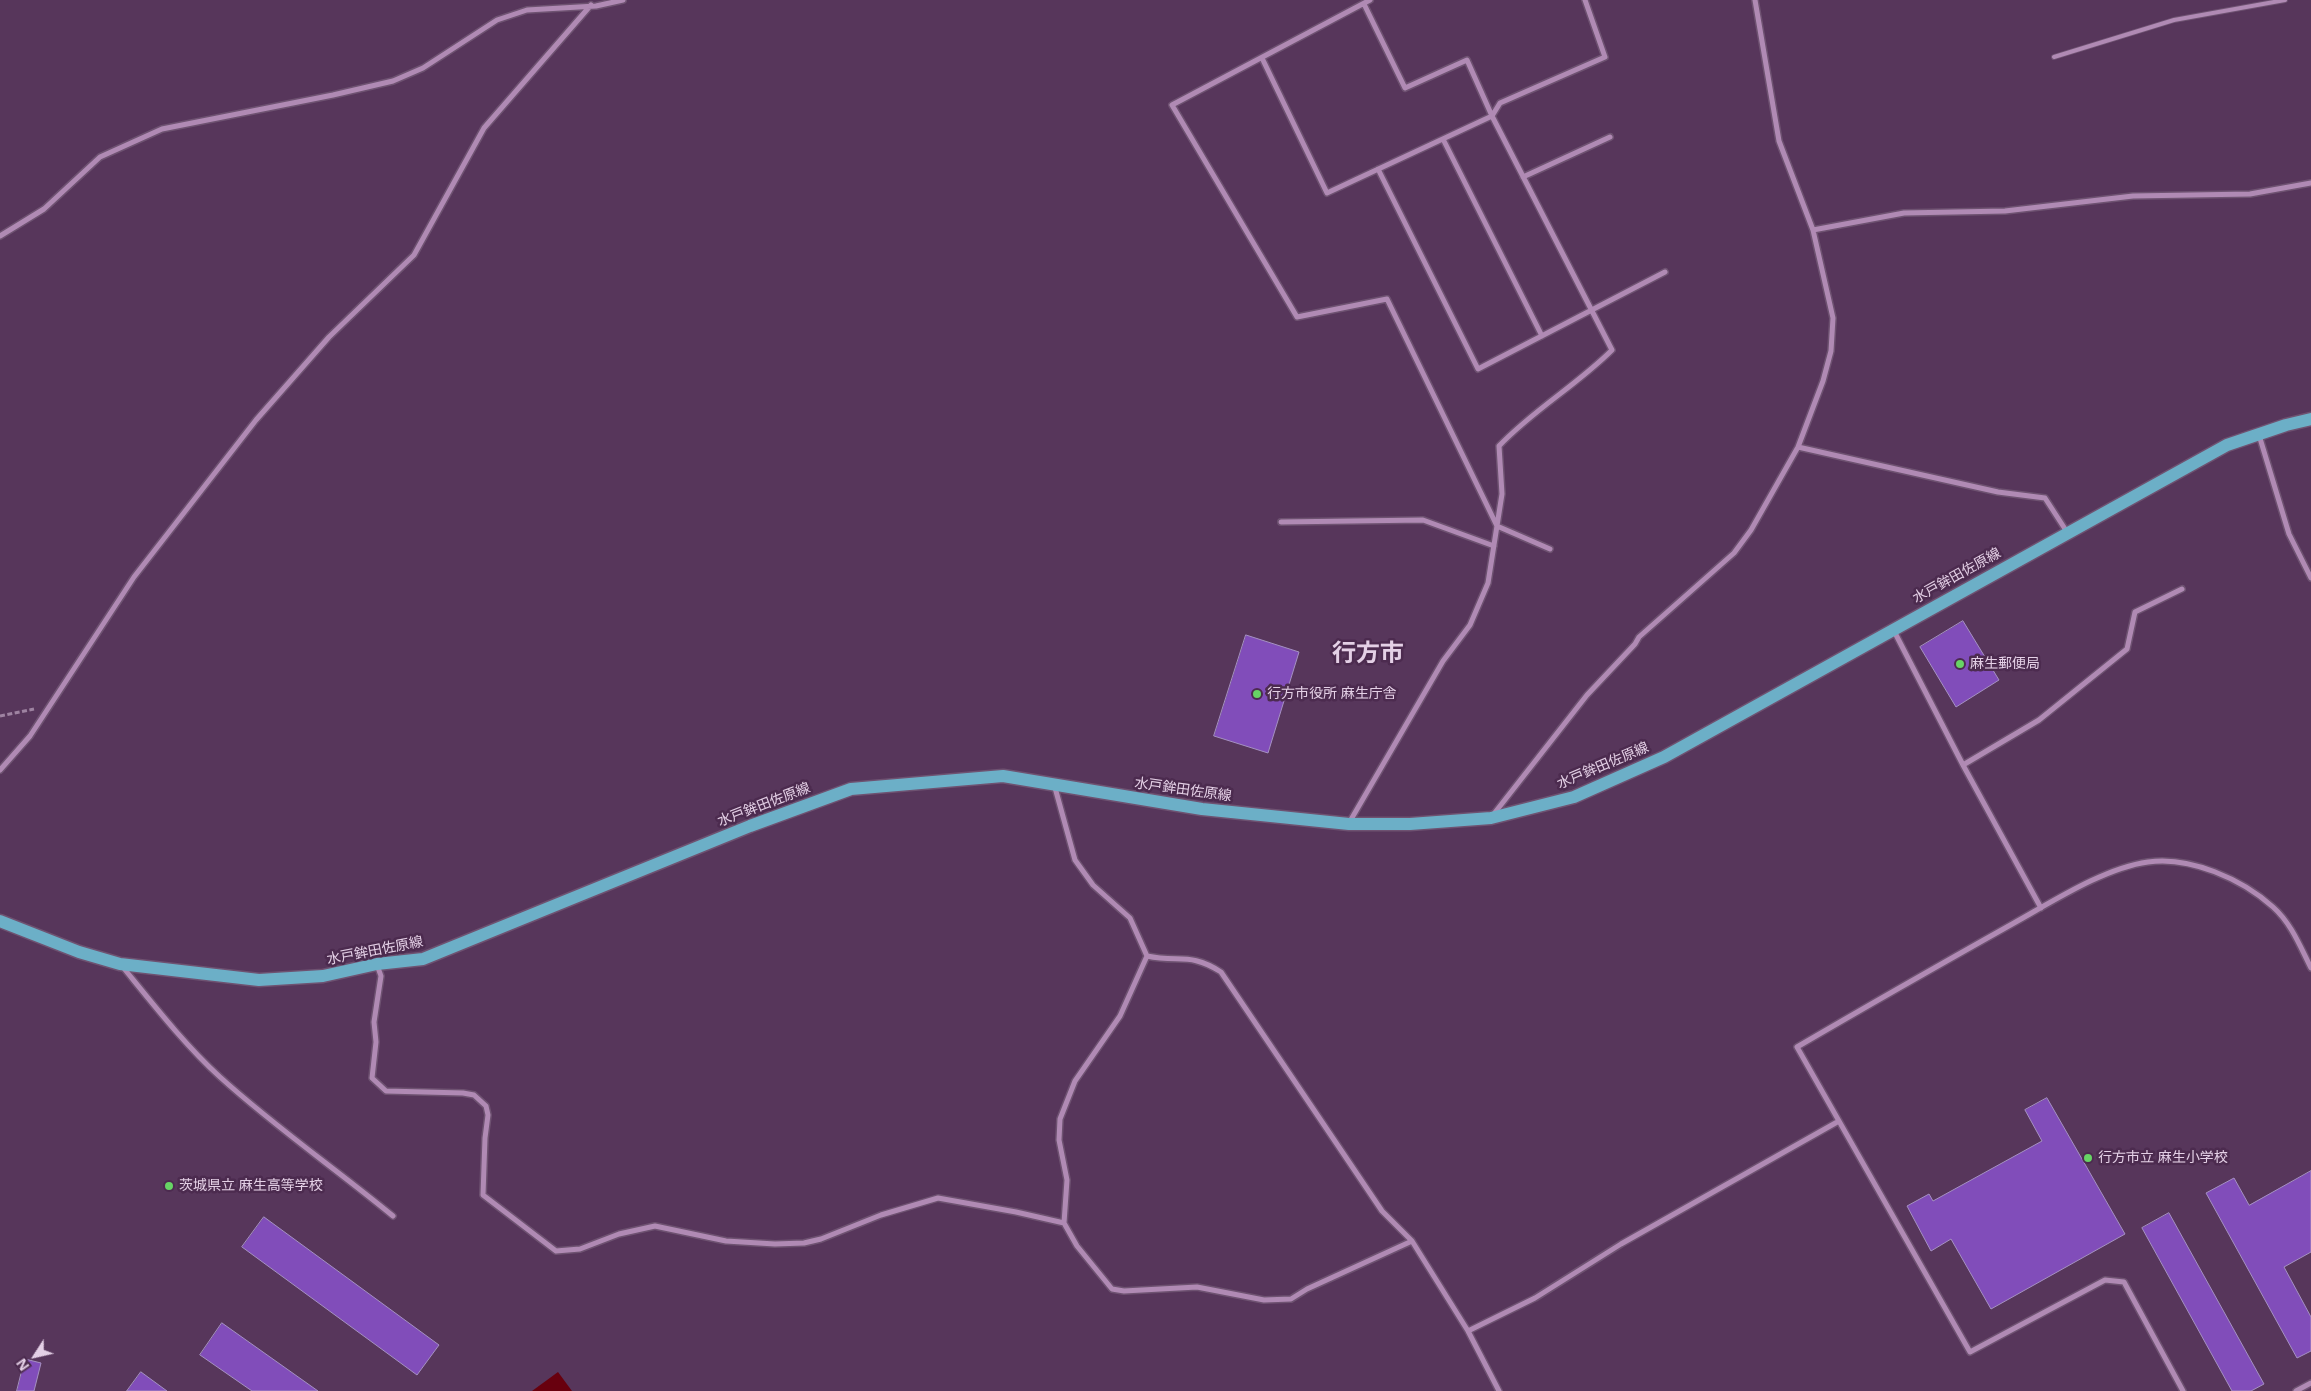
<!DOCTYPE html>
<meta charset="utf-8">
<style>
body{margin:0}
#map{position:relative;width:2311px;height:1391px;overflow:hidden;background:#57365b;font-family:"Noto Sans",sans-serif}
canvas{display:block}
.north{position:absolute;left:10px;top:1331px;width:50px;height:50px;-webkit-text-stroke:4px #4c2b4f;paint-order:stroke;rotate:235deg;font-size:14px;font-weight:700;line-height:20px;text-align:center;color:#e4d0e6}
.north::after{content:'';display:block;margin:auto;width:18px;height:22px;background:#e4d0e6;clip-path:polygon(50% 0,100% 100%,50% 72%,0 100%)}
</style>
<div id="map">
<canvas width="2311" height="1391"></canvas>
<div class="north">N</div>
</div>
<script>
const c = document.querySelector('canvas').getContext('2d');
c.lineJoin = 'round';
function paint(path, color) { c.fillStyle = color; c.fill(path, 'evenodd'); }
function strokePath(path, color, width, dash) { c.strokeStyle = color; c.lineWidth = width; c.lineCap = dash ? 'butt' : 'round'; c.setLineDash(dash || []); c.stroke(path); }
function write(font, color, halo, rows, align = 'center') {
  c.font = font + ' "Noto Sans","Noto Sans JP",sans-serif'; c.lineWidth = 5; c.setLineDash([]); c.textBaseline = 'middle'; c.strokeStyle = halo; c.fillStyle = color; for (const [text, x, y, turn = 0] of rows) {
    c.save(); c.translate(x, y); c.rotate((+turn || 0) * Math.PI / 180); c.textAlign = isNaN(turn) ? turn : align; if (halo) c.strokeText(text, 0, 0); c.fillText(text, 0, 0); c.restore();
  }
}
paint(new Path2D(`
 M558 1372 572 1391H532Z`), '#68000e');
const building = new Path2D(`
 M1963 621 1999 680 1956 707 1920 647Z
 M1246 635 1299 652 1268 753 1214 736Z
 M2047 1098 2125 1234 1991 1309 1951 1239 1931 1251 1907 1206 1929 1194 1933 1201 2042 1141 2025 1110Z
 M2311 1171V1252L2284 1267 2311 1317V1351L2297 1358 2206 1193 2234 1178 2249 1205Z
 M2169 1213 2264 1384 2251 1391H2232L2142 1228Z
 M264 1217 439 1345 417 1375 242 1247Z
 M222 1323 318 1391H252L200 1355Z
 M25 1359 41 1363 34 1391H17Z
 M141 1372 167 1391H127Z`);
paint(building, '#814dba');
strokePath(building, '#a591c2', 1);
const lane = new Path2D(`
 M2054 57 2174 20 2285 0`);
const street = new Path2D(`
 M1370 0 1172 105 1297 317 1387 299 1497 526 1550 549
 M1262 58 1327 193 1492 116 1500 103 1605 57 1585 0
 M1443 139 1542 336
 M1378 169 1478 369 1665 272
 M1523 177 1610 137
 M1813 230 1904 213 2005 211 2133 196 2250 194 2311 183
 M0 236 44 209 100 157 162 129 333 95 393 81 423 68 497 20 527 10 596 6 623 0
 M2259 435 2289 534 2311 578
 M1798 447 1998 492 2045 498 2067 532
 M1281 522 1423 520 1494 546
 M1893 629 1963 765 2041 908
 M1963 765 2039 720 2127 649 2135 612 2182 589
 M0 770 30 736 134 577 256 420 329 337 414 255 484 128 591 5
 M1054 784 1075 860 1093 885 1130 918 1147 956 1120 1016 1075 1081 1060 1119 1059 1140 1067 1180 1064 1223
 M1493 815 1587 695 1635 644 1639 637 1734 553 1751 530 1798 447 1823 381 1831 351 1833 318 1813 230 1779 141 1755 0
 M1349 823 1443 661 1470 625 1488 583 1502 494 1499 446C1533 410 1577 385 1612 350L1492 116 1467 60 1405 88 1364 4
 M1147 956C1179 963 1190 952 1221 972L1382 1211 1412 1241 1468 1331 1499 1391
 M377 965 381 976 374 1022 376 1042 372 1078 386 1091 463 1093 474 1095 486 1106 488 1115 485 1138 483 1195 556 1251 580 1249 619 1234 655 1226 726 1241 775 1244 804 1243 821 1239 881 1215 938 1198 1016 1212 1064 1223 1077 1246 1112 1289 1124 1291 1197 1287 1264 1300 1291 1299 1307 1289 1412 1241
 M122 966C153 1004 184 1044 220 1077 275 1127 336 1169 393 1216
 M1468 1331 1535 1298 1621 1244 1839 1121
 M2183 1391 2124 1282 2105 1280 1970 1352 1797 1047C1869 1005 1941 964 2014 923 2052 902 2104 868 2148 862 2190 856 2242 879 2273 907 2291 923 2300 946 2311 968
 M2296 1391 2311 1383`);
const primary = new Path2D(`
 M0 921 79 952 120 964 259 980 323 976 377 964 423 959 750 826 851 789 1003 776 1202 809 1349 824H1410L1491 818 1574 797 1664 757 2227 445 2286 425 2311 419`);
strokePath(lane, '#6e5271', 6);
strokePath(street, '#6e5271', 8);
strokePath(primary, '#6e5271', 15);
strokePath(new Path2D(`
 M0 716 34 709`), '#9e83a1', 3, [5, 2.5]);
strokePath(lane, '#b08ab4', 4);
strokePath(street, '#b08ab4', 5);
strokePath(primary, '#6cafc7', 12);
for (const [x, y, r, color] of [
 [1960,664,5,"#67d465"],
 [1257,694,5,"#67d465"],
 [2088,1158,5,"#67d465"],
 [169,1186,5,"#67d465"]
]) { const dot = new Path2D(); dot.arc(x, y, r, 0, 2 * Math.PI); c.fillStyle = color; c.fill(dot); strokePath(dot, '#4c2b4f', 2); }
write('14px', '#e4d0e6', '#4c2b4f', [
 ["水戸鉾田佐原線",1957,576,-29],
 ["水戸鉾田佐原線",1603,766,-23],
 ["水戸鉾田佐原線",1183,790,8],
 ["水戸鉾田佐原線",764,805,-21],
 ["水戸鉾田佐原線",375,951,-11]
]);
write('14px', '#e4d0e6', '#4c2b4f', [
 ["麻生郵便局",1970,664],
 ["行方市役所 麻生庁舎",1267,694],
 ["行方市立 麻生小学校",2098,1158],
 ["茨城県立 麻生高等学校",179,1186]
], 'left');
write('bold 24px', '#e4d0e6', '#4c2b4f', [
 ["行方市",1368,654]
]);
</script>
